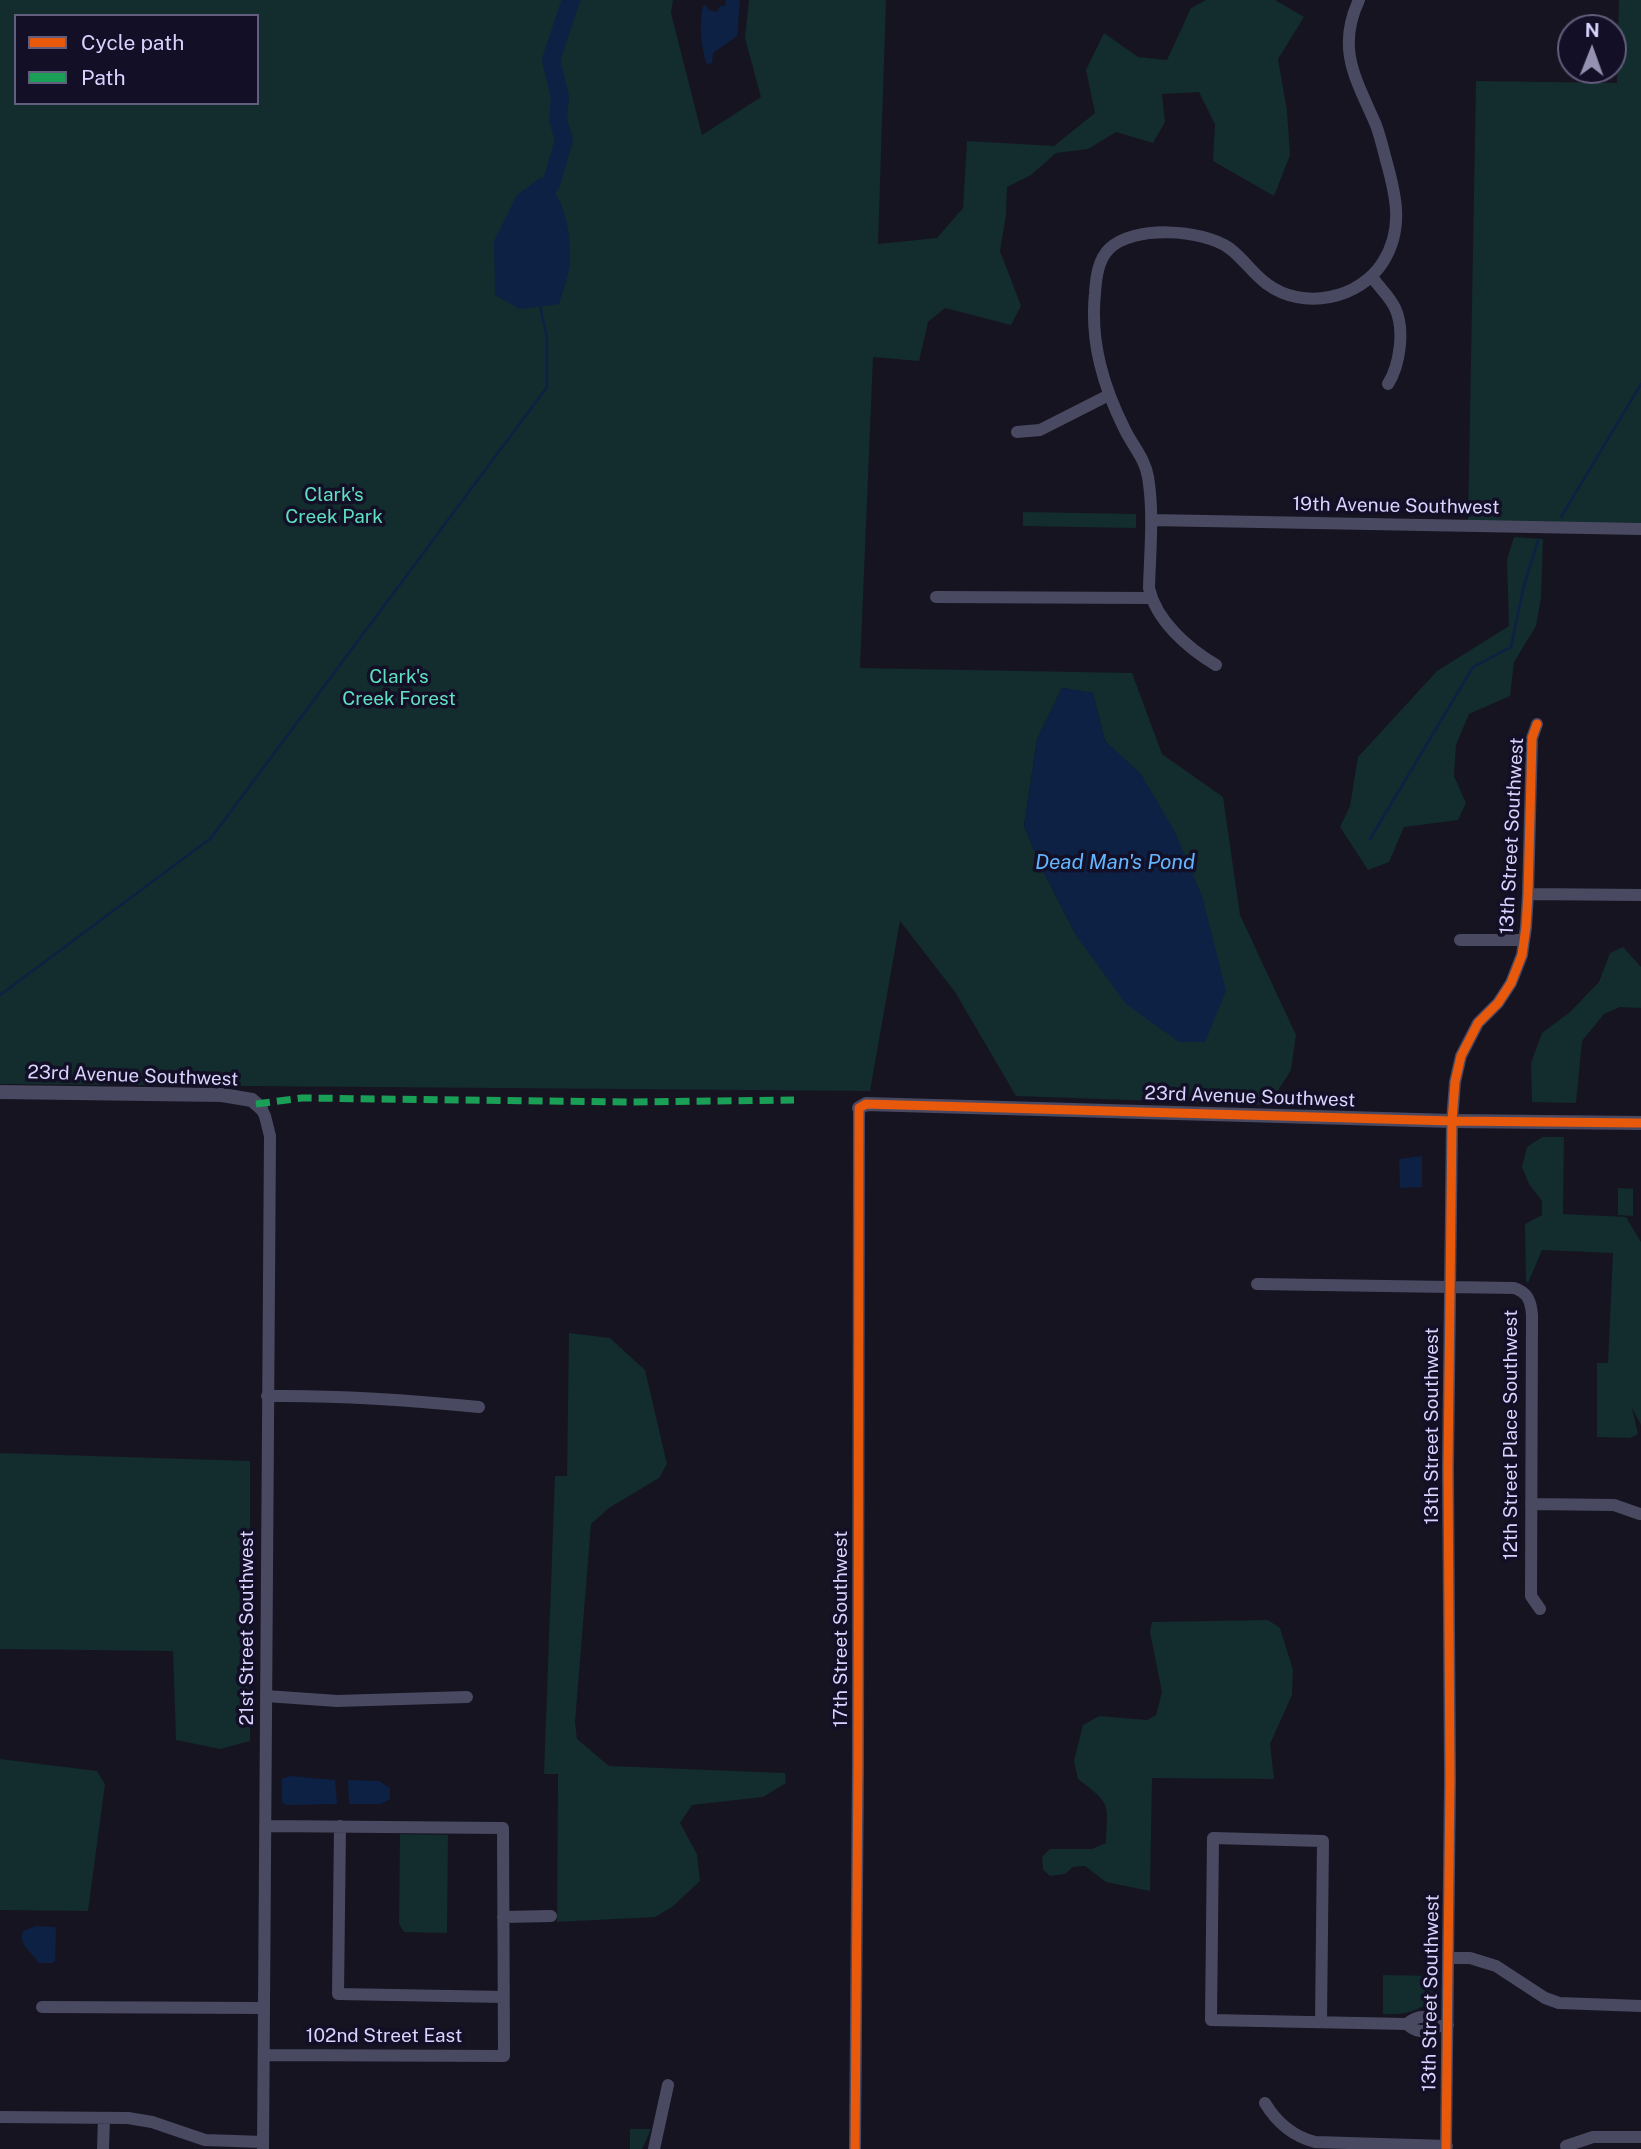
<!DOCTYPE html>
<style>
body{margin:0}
#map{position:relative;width:1641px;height:2149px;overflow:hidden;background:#161421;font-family:"Public Sans",sans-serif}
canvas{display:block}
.legend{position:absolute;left:14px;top:14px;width:245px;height:91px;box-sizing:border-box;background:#130f26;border:2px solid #625e7d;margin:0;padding:9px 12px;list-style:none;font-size:21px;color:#d9d4ff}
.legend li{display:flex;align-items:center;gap:14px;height:35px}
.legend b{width:35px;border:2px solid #625e7d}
.north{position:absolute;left:1557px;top:14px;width:70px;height:70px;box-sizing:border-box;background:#130f26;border:2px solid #625e7d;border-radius:50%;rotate:1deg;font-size:19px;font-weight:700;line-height:28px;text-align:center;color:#d9d4ff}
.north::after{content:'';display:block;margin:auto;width:24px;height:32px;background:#9591b1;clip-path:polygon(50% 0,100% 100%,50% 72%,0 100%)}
</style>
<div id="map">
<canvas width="1641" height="2149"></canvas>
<ul class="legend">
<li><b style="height:9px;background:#e8590c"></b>Cycle path</li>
<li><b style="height:9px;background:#1a9f57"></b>Path</li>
</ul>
<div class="north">N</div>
</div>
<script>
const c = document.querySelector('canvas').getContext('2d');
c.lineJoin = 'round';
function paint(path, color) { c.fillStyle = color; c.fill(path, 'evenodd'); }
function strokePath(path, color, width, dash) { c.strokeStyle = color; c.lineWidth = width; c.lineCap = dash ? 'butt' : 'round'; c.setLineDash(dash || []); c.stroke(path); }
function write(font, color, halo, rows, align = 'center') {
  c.font = font + ' "Public Sans",sans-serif'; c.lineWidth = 7; c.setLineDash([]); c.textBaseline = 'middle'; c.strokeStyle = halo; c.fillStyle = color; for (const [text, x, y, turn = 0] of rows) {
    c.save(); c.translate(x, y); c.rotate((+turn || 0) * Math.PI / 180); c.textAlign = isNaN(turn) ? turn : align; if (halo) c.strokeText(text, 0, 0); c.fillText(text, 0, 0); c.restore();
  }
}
paint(new Path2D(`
 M0 0H673L671 13 702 135 761 97 745 38 749 0H886L878 244 937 238 963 208 967 141 1054 146 1095 113 1086 70 1104 33 1138 57 1167 60 1191 8 1206 0H1275L1304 17 1278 59 1287 111 1290 155 1274 196 1213 161 1215 124 1199 92 1162 94 1165 122 1153 143 1116 132 1088 149 1056 153 1031 175 1007 187 1006 215 1000 251 1021 306 1011 325 945 308 928 322 919 361 873 357 860 668 1132 673 1162 754 1223 797 1240 915 1296 1035 1291 1070 1269 1105 1016 1096 955 992 900 921 870 1091 0 1084ZM16 16H257V103H16ZM1062 688 1093 693 1105 741 1141 775 1077 937 1044 873 1024 826 1037 739Z
 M1619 0H1641V529L1468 526 1476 81 1617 83Z
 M1023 512 1136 514V528L1023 526Z
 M1514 537 1543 539 1541 598 1536 626 1514 662 1510 696 1469 714 1456 745 1454 776 1466 803 1458 820 1404 827 1389 862 1368 870 1340 827 1350 806 1358 757 1437 671 1509 626 1507 560Z
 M1623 947 1641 967V1008L1620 1007 1604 1014 1582 1041 1576 1103 1532 1102 1531 1063 1542 1033 1570 1012 1599 982 1610 953Z
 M1542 1137H1564L1563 1214 1626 1217 1641 1242V1425L1632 1408 1638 1434 1630 1438 1597 1437V1363H1608L1613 1253 1542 1250 1528 1283 1526 1281 1525 1224 1542 1215V1201L1529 1184 1522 1167 1527 1147Z
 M1618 1188 1633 1189V1216L1618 1215Z
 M569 1333 610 1338 645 1370 667 1464 659 1478 609 1508 591 1524 575 1722 577 1739 609 1766 785 1773 786 1783 763 1797 692 1805 680 1823 697 1854 700 1881 672 1907 655 1917 557 1922 558 1774H544L555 1476H567Z
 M0 1453 250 1461V1741L220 1749 176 1740 173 1651 0 1649Z
 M1268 1620 1280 1628 1293 1670 1292 1695 1270 1744 1274 1779 1152 1778 1150 1891 1106 1882 1085 1866 1073 1867 1065 1874 1050 1876 1043 1869 1042 1857 1050 1849H1092L1106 1843C1108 1803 1111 1804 1078 1779L1074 1761 1083 1725 1099 1716 1147 1720 1156 1715 1162 1692 1150 1632 1152 1622Z
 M0 1759 97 1771 105 1784 88 1911 0 1910Z
 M400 1834 448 1835 447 1933 404 1932 399 1924Z
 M1383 1975 1434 1976 1433 1999C1419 2012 1402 2015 1383 2014Z
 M630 2129H651L642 2149H630Z`), '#132c2d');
paint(new Path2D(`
 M726 0H740L737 36 713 53 712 63 707 64C701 49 699 22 703 6L705 5 709 10 717 12 720 6H725Z
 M541 177C565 196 571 232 570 262 569 275 563 291 559 304L520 309 495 295 494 241 517 195Z
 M1062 688 1093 693 1105 741 1141 774 1175 832 1202 896 1226 991 1205 1042H1179L1126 1004 1077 937 1044 873 1024 826 1037 739Z
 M1422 1156V1187L1400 1188 1399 1159Z
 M290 1776 335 1780 337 1804 286 1805 282 1802V1779Z
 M348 1780 379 1781 390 1788V1799L381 1804H349Z
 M36 1926 55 1927 56 1929 55 1961 52 1963H39C32 1951 18 1946 23 1931Z`), '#0d2144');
strokePath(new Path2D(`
 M1561 517 1641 384
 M1370 839 1473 667 1511 647 1524 585 1538 541
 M0 995 211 838 547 387V338L540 306`), '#0d2144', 2.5);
strokePath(new Path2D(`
 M551 184 564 140 558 120 560 97 551 60 571 0`), '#0d2144', 18);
strokePath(new Path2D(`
 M1372 277C1379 287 1390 297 1395 308 1405 329 1400 365 1388 384
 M1017 432 1040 430 1109 395
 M1151 520 1641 529
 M936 597 1151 598
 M1216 665C1189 649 1156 621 1149 588 1150 551 1154 513 1148 477 1145 459 1133 446 1125 430 1103 386 1090 342 1095 293 1096 278 1098 260 1109 249 1133 225 1202 229 1229 248 1243 258 1253 274 1267 284 1303 311 1360 299 1383 262 1404 229 1396 195 1386 160 1383 148 1380 136 1376 125 1356 79 1336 49 1359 0
 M1528 894 1641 895
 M1460 940H1524
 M261 1108 265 1116 270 1136 263 2149
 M1257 1284 1514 1288C1528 1292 1531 1302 1532 1315L1531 1596 1540 1609
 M267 1396C338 1395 409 1400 479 1407
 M1531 1504 1614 1505 1640 1514
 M266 1696 337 1701 467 1697
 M340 1826 338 1994 504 1997
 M503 1917 551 1916
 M1449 1958H1470L1496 1966 1545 1998 1559 2003 1641 2006
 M42 2007 264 2008
 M1321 2022 1323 1841 1213 1838 1211 2020 1407 2024C1422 2039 1431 2025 1448 2025
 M1407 2024C1417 2015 1428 2014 1436 2025
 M264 2055 504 2056 503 1828 265 1826
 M1265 2103C1277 2123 1292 2136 1315 2142L1447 2146
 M0 2117 128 2118 152 2122 205 2140 263 2142
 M1566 2146 1593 2137H1641
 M103 2149 104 2118
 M654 2149 668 2085
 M855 2149 858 1765 859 1108
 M1446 2149 1450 1779 1448 1467 1452 1121 1455 1082 1461 1056 1478 1023 1498 1003 1511 983 1522 955 1526 927 1528 894 1532 738 1537 724`), '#4a4962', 12);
strokePath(new Path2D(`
 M0 1092 222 1095 252 1100 261 1108
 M859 1108 866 1104 1452 1121 1641 1123`), '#4a4962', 14);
strokePath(new Path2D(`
 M256 1104 302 1098 632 1102 794 1100`), '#1a9f57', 7, [14, 7]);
strokePath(new Path2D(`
 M855 2149 858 1765 859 1108 866 1104 1452 1121 1641 1123
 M1446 2149 1450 1779 1448 1467 1452 1121 1455 1082 1461 1056 1478 1023 1498 1003 1511 983 1522 955 1526 927 1528 894 1532 738 1537 724`), '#e8590c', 9);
write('19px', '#5fe0c0', '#130f26', [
 ["Clark's",334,495],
 ["Creek Park",334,517],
 ["Clark's",399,677],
 ["Creek Forest",399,699]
]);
write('19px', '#d9d4ff', '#130f26', [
 ["19th Avenue Southwest",1396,506,1],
 ["13th Street Southwest",1512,836,-87],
 ["23rd Avenue Southwest",133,1076,2],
 ["23rd Avenue Southwest",1250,1097,2],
 ["13th Street Southwest",1432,1426,-90],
 ["12th Street Place Southwest",1511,1435,-90],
 ["21st Street Southwest",247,1628,-90],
 ["17th Street Southwest",841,1629,-90],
 ["13th Street Southwest",1431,1993,-89],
 ["102nd Street East",384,2036]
]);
write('italic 21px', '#62b6ff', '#130f26', [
 ["Dead Man's Pond",1115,863]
]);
</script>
